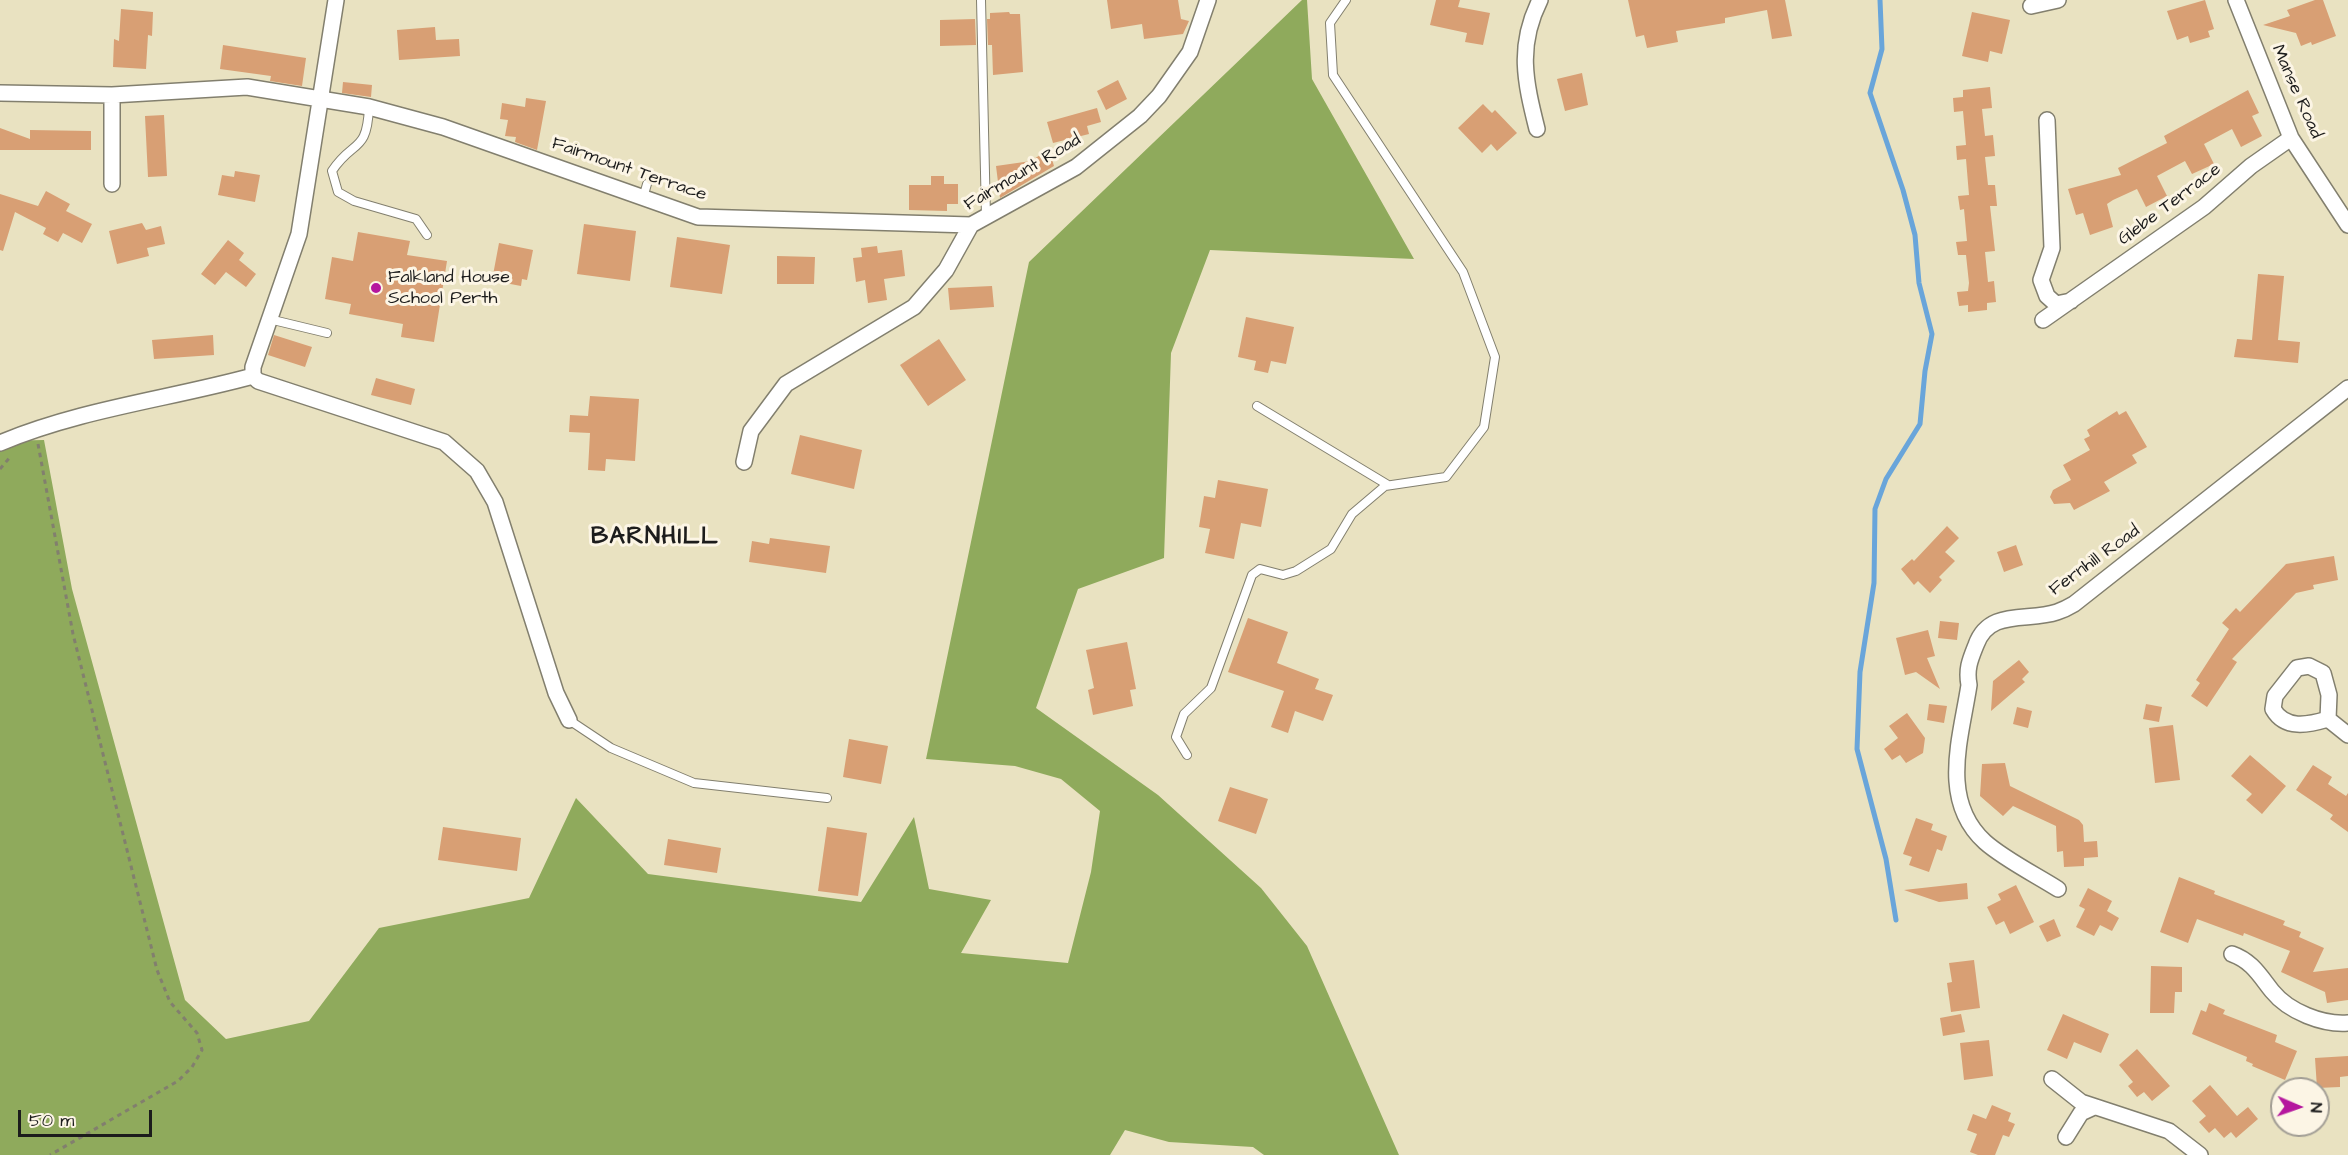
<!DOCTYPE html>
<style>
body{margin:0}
#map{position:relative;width:2348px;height:1155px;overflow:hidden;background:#e9e2c1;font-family:"Architects Daughter",sans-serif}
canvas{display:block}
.north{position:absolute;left:2270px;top:1077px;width:60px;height:60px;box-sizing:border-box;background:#fcf5e5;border:2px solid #a29e95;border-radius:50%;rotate:92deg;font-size:16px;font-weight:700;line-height:24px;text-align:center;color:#1c1c1c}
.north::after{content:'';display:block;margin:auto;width:21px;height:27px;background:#b5179e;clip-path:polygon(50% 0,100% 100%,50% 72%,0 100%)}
.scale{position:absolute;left:18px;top:1110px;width:134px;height:27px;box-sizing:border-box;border:3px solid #1c1c1c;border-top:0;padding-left:8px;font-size:18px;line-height:21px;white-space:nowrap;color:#1c1c1c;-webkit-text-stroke:4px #fcf5e5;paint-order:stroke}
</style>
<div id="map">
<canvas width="2348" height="1155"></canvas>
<div class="north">N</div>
<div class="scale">50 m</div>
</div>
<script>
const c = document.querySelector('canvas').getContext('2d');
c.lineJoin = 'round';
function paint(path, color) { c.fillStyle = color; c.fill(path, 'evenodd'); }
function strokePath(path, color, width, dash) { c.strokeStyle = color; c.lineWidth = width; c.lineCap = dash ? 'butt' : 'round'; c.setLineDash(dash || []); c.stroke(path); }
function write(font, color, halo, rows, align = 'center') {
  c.font = font + ' "Architects Daughter",sans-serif'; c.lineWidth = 6; c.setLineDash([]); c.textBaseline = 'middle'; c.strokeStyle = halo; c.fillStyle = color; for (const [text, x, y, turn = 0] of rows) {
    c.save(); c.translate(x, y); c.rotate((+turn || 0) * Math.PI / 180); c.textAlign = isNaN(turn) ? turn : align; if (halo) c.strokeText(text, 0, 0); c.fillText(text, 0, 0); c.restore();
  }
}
paint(new Path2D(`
 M1302 0H1307L1312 79 1414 259 1210 250 1171 353 1164 558 1078 589 1036 708 1158 795 1261 888 1307 946 1399 1155H1264L1253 1147 1169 1142 1125 1130 1110 1155H0V441L44 440 72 589 185 1000 226 1039 309 1021 379 928 529 898 576 798 648 874 861 902 914 817 929 889 991 900 961 953 1068 963 1091 872 1100 811 1061 779 1015 766 926 759 1029 262Z`), '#8faa5c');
strokePath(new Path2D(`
 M1880 0 1882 49 1870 93 1903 190 1915 235 1919 283 1932 334 1925 371 1920 424 1886 479 1875 509 1874 583 1860 672 1857 749 1886 859 1896 920`), '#69a5da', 5);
paint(new Path2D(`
 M1107 0H1178L1181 19 1189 21 1183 34 1144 39 1142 24 1111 29Z
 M1436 0H1460L1458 7 1490 13 1483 45 1465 42 1467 33 1430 25Z
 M1628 0H1785L1792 36 1772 39 1767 10 1725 18V23L1676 31 1678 42 1647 48 1644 35 1636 37Z
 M2205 0 2214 29 2208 31 2210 37 2190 43 2188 36 2177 40 2167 11Z
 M2315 0H2323L2336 36 2312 45 2311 42 2301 46 2296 33 2263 25 2290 16 2287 10Z
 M121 9 153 12 152 36 148 35 146 69 113 67 114 39 119 41Z
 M1009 12 1010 14H1020L1023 72 993 75 992 45H988L987 19H990V13Z
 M1972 12 2010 20 2002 54 1990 51 1988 62 1962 56Z
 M975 19 976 45 940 46V20Z
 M435 27 436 40 459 39 460 56 399 60 397 30Z
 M223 45 306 58 302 86 270 81 271 76 220 69Z
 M1582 73 1588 105 1565 111 1557 79Z
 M1118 80 1127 99 1106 110 1097 91Z
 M343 82 372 85 371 97 342 93Z
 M1990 87 1992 108 1982 109 1985 136 1993 135 1995 156 1985 157 1988 185H1995L1997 206H1990L1995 251 1985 252 1988 282 1994 281 1996 302 1987 303V310L1968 312V305L1959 306 1957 292 1968 291 1969 283 1966 255H1958L1956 242 1967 241 1964 209 1960 210 1958 196 1969 195 1966 159 1957 160 1956 146 1966 145 1963 111 1954 112 1953 98 1963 97V90Z
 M2248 90 2259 113 2252 116 2262 136 2241 147 2232 129 2204 144 2214 164 2192 174 2185 161 2157 176 2167 196 2146 207 2137 189 2113 200 2107 204 2113 227 2090 235 2083 213 2076 215 2068 189 2121 175 2118 168 2167 143 2164 136Z
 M526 98 546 101 537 150 515 142 516 137 505 136 508 120 500 119 502 103 525 107Z
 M1483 104 1492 113 1495 110 1517 133 1497 151 1491 144 1482 153 1458 128Z
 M1097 108 1101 122 1087 126 1089 134 1053 143 1047 122Z
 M164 115 167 176 148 177 145 116Z
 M0 128 30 139V130L91 131V150H0Z
 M1049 149 1054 166 1000 198 996 166 1031 161Z
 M235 171 260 175 255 202 218 195 222 175 234 177Z
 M931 176H944V184H958V204H947V211L909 210V185H931Z
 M46 191 70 204 66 211 92 224 82 243 63 233 58 242 43 234 46 228 15 212 3 251 0 250V194L38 206Z
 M142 223 146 230 161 226 165 244 147 248 149 256 117 264 109 231Z
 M584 224 636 231 630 281 577 274Z
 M358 232 410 241 407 255 447 261 434 342 401 337 403 324 349 314 351 304 325 299 332 257 353 261Z
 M677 237 730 245 722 294 670 287Z
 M228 240 244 253 239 260 256 274 246 287 226 272 215 285 201 274Z
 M499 243 533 250 527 280 522 279 521 286 500 282 501 277 493 275Z
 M877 246 878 253 902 250 905 276 884 279 887 300 868 303 865 280 856 282 853 258 862 257 861 248Z
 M777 256 815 257 814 284H777Z
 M2258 274 2284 276 2278 340 2300 342 2298 363 2234 357 2237 339 2252 340Z
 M992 286 994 307 950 310 948 288Z
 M1246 317 1294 327 1286 364 1271 361 1268 373 1254 370 1256 361 1238 357Z
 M213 335 214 355 154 359 152 340Z
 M274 335 312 347 305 367 268 355Z
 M939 339 966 380 928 406 900 365Z
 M376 378 415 389 411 405 371 395Z
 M590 396 639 399 635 461 606 459 605 471 588 470 590 433 569 432 570 415 588 416Z
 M2117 411 2119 415 2126 411 2147 447 2132 455 2137 463 2104 482 2110 491 2074 510 2070 503 2054 504 2050 497 2053 490 2071 480 2063 465 2090 450 2084 439 2090 436 2087 430Z
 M800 435 862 450 854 489 791 474Z
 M1218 480 1268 489 1261 527 1241 523 1234 559 1205 553 1210 529 1199 527 1204 496 1215 498Z
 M1947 526 1959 538 1945 552 1955 561 1939 577 1942 580 1930 593 1918 581 1914 585 1901 569 1912 559 1914 561Z
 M770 538 830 546 826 573 749 562 752 541 769 544Z
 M2016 545 2023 565 2004 572 1997 552Z
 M2334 556 2338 580 2313 585 2314 589 2296 593 2232 659 2237 662 2207 707 2191 696 2200 683 2196 680 2229 629 2222 623 2236 608 2240 612 2286 564Z
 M1248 618 1288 632 1277 663 1319 679 1315 689 1333 695 1323 721 1295 711 1288 733 1271 727 1284 691 1228 672Z
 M1940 621 1959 623 1957 640 1938 638Z
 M1928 630 1935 656 1927 658 1940 689 1916 672 1905 675 1896 638Z
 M1127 642 1136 689 1130 690 1133 706 1093 715 1088 690 1094 688 1086 650Z
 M2019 660 2029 672 2022 679 2025 682 1991 711 1993 681Z
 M1929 704 1947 706 1944 723 1927 720Z
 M2146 704 2162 707 2159 722 2143 719Z
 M2017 707 2032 711 2028 728 2013 724Z
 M1907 713 1925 738 1923 753 1906 763 1900 755 1892 760 1884 749 1898 738 1889 726Z
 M2173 725 2180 780 2155 783 2149 728Z
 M849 739 888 746 881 784 843 777Z
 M2250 755 2286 786 2262 814 2246 800 2252 794 2231 776Z
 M2005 763 2010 786 2079 820 2083 825 2084 842 2097 841 2098 857 2084 858V866L2064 867 2063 851 2057 852 2056 826 2013 806 2003 816 1980 796 1982 764Z
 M2313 765 2332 777 2328 784 2346 796 2348 793V832L2330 819 2333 815 2296 790Z
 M1230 787 1268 799 1256 834 1218 821Z
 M1916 818 1933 824 1931 830 1947 836 1942 851 1937 849 1929 872 1909 865 1912 857 1903 854Z
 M443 827 521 838 517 871 438 860Z
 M827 827 867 833 858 896 818 891Z
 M668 839 721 848 717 873 664 865Z
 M2179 877 2215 891 2214 894 2285 921 2283 925 2301 932 2299 937 2324 948 2313 972 2348 968V1000L2327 1003 2325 992 2281 972 2290 951 2244 933 2243 936 2197 919 2188 943 2160 932Z
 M1967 883 1968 899 1939 902 1904 890Z
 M2016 885 2034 922 2010 934 2004 921 1996 925 1987 907 2001 900 1998 894Z
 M2088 888 2112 901 2107 911 2119 918 2112 931 2100 925 2094 936 2076 927 2085 909 2079 906Z
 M2054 919 2061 936 2047 942 2039 926Z
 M1974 960 1980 1008 1951 1012 1947 983 1952 982 1949 963Z
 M2151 966 2182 967V992H2175L2174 1013H2150Z
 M2209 1003 2225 1010 2223 1014 2277 1035 2275 1042 2297 1051 2285 1080 2252 1066 2253 1064 2246 1061 2247 1057 2192 1034 2201 1010 2206 1012Z
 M1961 1014 1965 1032 1943 1036 1940 1018Z
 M2063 1014 2109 1034 2101 1053 2074 1042 2067 1059 2047 1050Z
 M1989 1040 1993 1076 1964 1080 1960 1043Z
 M2137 1049 2170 1086 2152 1101 2144 1092 2137 1097 2128 1086 2133 1082 2119 1065Z
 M2348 1056V1076L2340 1077V1087L2317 1088 2315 1058Z
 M2210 1085 2237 1116 2248 1107 2258 1119 2236 1138 2231 1132 2224 1138 2215 1128 2209 1133 2199 1122 2206 1116 2192 1101Z
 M1992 1105 2011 1113 2008 1121 2015 1124 2009 1137 2003 1135 1995 1155H1978L1970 1152 1977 1134 1967 1130 1973 1114 1986 1119Z`), '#d89f74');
const service = new Path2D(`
 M981 0 986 216
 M369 107C367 154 353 139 332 171L338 192 354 201 416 219 427 235
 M643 198 647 184
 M269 319 327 333
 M1257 406 1388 485
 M569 720 611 748 694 783 827 798
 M1187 755 1176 737 1184 714 1211 688 1252 575 1260 569 1283 575 1296 571 1331 549 1352 514 1385 486 1446 477 1484 427 1495 357 1463 272 1333 75 1330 23 1346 0`);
const minor = new Path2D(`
 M336 0 299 234 253 367V376L258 381 444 442 477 471 495 502 556 693 569 720
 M2236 0 2291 138 2348 225
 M2031 6 2058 0
 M0 93 112 95 247 87 369 107 443 127 698 217 971 225
 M2047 120 2052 248 2041 280 2047 296 2056 304 2071 301
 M1537 129C1525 81 1517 46 1540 0
 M112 184V95
 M2043 320 2204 207 2251 166 2291 138
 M0 443C81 409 169 399 253 376
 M744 462 751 431 786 384 914 307 946 270 971 225 1076 167 1140 116 1159 96 1190 52 1208 0
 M2309 666 2323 673 2329 695 2328 719C2308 725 2285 730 2273 709L2275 696 2297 668Z
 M2328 719 2348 735
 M2058 889C2036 875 2004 859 1985 842 1939 800 1961 738 1969 685 1966 669 1970 660 1976 645 1989 608 2028 622 2057 612 2063 610 2069 607 2074 604L2348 388
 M2232 954C2252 961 2260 976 2272 991 2289 1012 2323 1025 2348 1023
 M2052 1079 2081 1102 2169 1131 2200 1155
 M2066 1137 2081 1113 2094 1107`);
strokePath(service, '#827f6e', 10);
strokePath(minor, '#827f6e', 18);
strokePath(new Path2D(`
 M38 444 73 634 157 970 170 1002 197 1033 202 1050 192 1067 178 1081 50 1155
 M0 469 11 456`), '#827f6e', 3, [4.5, 4.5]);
strokePath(service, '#fff', 8);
strokePath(minor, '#fff', 15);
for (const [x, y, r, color] of [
 [376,288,6,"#b5179e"]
]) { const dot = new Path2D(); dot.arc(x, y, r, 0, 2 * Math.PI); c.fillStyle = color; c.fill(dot); strokePath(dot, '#fcf5e5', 2); }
write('18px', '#1c1c1c', '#fcf5e5', [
 ["Manse Road",2296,92,66],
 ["Fairmount Terrace",629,170,19],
 ["Fairmount Road",1023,173,-31],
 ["Glebe Terrace",2170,205,-37],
 ["Fernhill Road",2095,561,-36]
]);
write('18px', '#1c1c1c', '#fcf5e5', [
 ["Falkland House",388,278],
 ["School Perth",388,299]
], 'left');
c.letterSpacing = '1.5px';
write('bold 24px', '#1c1c1c', '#fcf5e5', [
 ["BARNHILL",655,538]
]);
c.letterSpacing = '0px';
</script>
